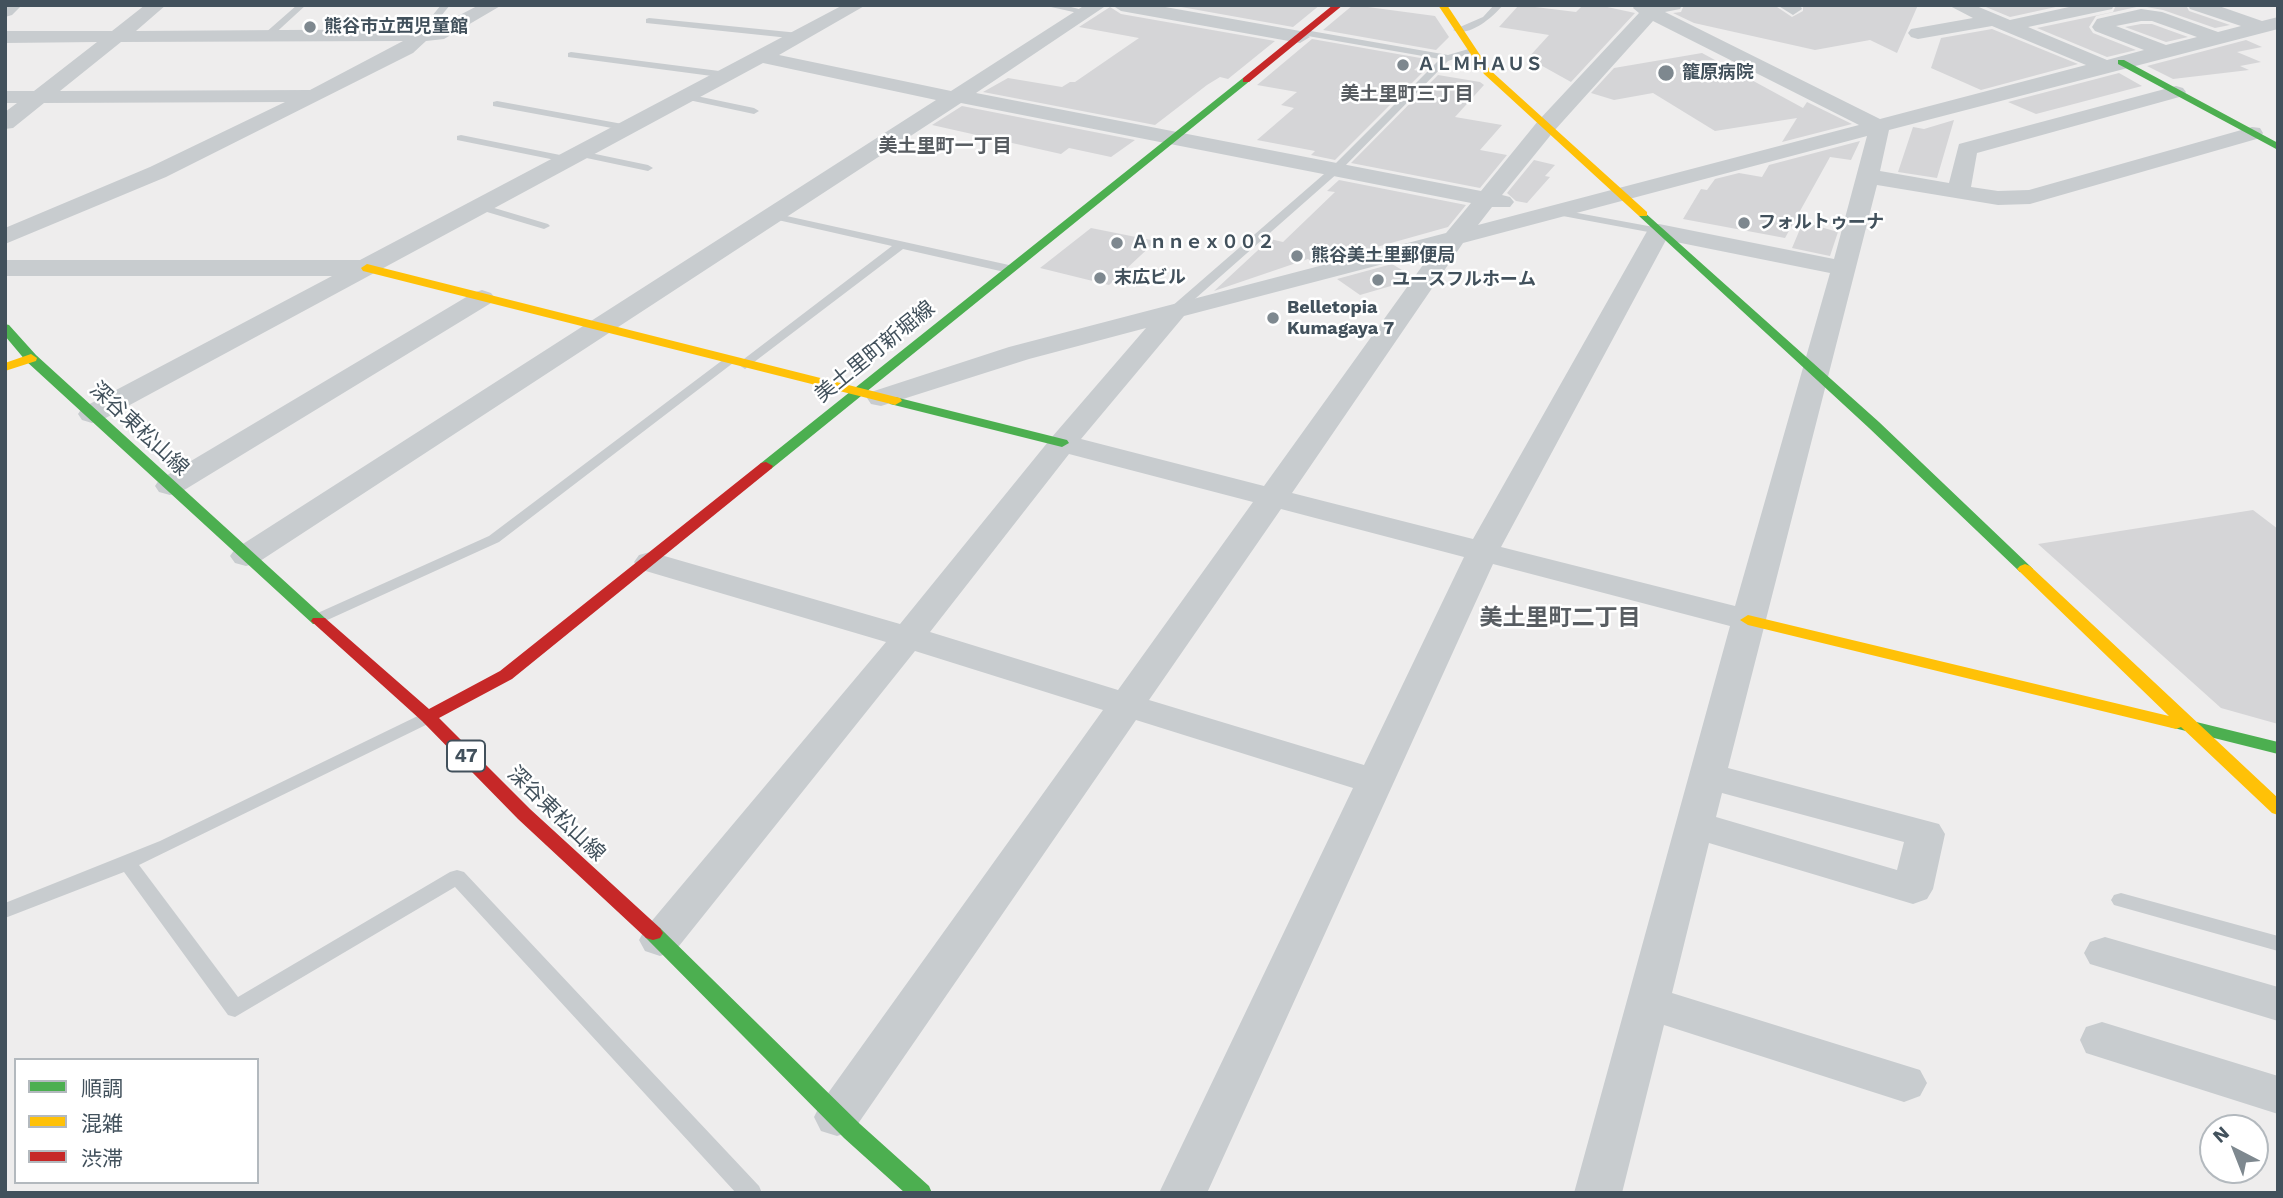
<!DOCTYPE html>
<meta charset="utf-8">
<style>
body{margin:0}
#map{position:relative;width:2283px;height:1198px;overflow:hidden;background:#eeeded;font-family:"Work Sans","Noto Sans JP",sans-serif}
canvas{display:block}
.frame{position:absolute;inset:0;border:7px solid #42515c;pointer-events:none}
.legend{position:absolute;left:14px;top:1058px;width:245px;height:126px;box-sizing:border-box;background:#fff;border:2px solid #b3b9be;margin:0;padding:9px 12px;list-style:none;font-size:21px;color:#42515c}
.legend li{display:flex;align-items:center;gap:14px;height:35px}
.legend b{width:35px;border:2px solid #b3b9be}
.north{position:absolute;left:2199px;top:1114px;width:70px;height:70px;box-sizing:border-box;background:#fff;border:2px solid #b3b9be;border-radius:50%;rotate:318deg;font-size:19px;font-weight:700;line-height:28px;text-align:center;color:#42515c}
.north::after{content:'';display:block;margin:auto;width:24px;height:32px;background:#7e888f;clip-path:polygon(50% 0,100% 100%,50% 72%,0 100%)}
</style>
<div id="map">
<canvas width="2283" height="1198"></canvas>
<div class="frame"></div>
<ul class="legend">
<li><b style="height:9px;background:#4caf50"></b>順調</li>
<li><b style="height:9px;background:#ffc107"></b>混雑</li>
<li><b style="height:9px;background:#c62828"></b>渋滞</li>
</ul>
<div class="north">N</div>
</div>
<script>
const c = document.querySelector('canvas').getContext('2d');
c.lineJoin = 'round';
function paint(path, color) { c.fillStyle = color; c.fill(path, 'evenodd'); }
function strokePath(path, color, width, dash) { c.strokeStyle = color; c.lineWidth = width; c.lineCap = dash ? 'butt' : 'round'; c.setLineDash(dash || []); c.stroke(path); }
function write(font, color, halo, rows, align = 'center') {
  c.font = font + ' "Work Sans","Noto Sans JP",sans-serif'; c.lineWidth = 5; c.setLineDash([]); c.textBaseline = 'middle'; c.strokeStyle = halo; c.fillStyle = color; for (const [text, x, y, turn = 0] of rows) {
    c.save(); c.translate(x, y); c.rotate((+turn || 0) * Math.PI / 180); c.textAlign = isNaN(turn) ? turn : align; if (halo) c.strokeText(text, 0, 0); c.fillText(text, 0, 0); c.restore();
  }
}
paint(new Path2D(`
 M1170 5H1320L1293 27Z
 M1353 5 1435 16 1449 37 1436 50 1323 30Z
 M1519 5 1576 12 1583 5H1598L1635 13 1571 82 1528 58 1549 35 1499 27Z
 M1684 5H1774L1792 17 1803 11V5H1918L1897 53 1870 40 1815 50 1694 23 1673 13 1681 12Z
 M1981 5H2065L2010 17Z
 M2116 5H2186L2189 11 2230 25 2215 28 2163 10 2141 6 2096 16 2089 27 2093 33 2136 50 2107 57 2037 28 2113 12Z
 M1110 7 1121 14 1275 41 1228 79 1220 77 1207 85 1155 125 983 92 1008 78 1062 87 1070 82H1075L1139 38 1079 27Z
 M2141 24H2152L2188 37 2166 42 2125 27Z
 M1992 29 2078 64 1981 90 1931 68 1941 38Z
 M1312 39 1426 59 1414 70 1423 72 1335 160 1311 155 1315 151 1257 140 1294 108 1281 105 1297 92 1257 85Z
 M2246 40 2262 47 2237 52 2261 62 2240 66 2249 70 2173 79 2147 66Z
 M1702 53 1803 108 1807 102 1852 124 1782 142 1797 118 1715 131 1653 93 1614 100 1591 93 1614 68Z
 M2119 73 2142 86 2036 114 2008 102Z
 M1438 75 1480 82 1484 85 1455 117 1502 125 1480 150 1507 155 1480 188 1351 163Z
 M962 106 1135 140 1111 157 1069 148 1061 154 932 125Z
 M1954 120 1937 178 1898 172 1913 127 1924 129Z
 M1860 141 1851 160 1830 157 1785 238 1683 219 1701 189 1707 190 1715 179 1739 173 1762 177 1769 165Z
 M1534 160 1555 165 1545 176 1550 177 1527 203 1516 201 1507 193Z
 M1339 180 1466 205 1448 227 1316 264 1308 259 1214 291 1270 239 1283 242 1335 192 1327 191Z
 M1803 222 1838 232 1830 256 1792 248Z
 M1091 228 1156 241 1109 285 1040 268Z
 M1392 264 1412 276 1408 281 1360 295 1337 279Z
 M2253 510 2278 529V724L2221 708 2038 544Z`), '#d5d5d7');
paint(new Path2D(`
 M297 5H306L270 38H264V34Z
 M441 5H450L424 37H418V33Z
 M1042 5H1063L1091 12 1087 15Z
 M1494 5H1503C1493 17 1469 38 1453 30L1483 17Z
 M649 18 799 33 804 36 799 39 646 23V19Z
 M1305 30 1448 55 1472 48 1477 51 1448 61 1339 172 1179 313H1171V307L1331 168 1440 59 1302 35 1300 33Z
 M571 52 727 72 732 75 727 78 568 57V53Z
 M687 94 754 108 759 111 754 114 684 99 682 97Z
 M497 101 628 125 633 128 628 131 493 106V102Z
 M461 135 570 157 575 160 570 163 457 140V136Z
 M581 151 648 165 653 168 648 171 577 156 576 154Z
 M481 204 548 224 550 226 544 229 477 209 475 207Z
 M1556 209 1659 228 1665 231 1659 234 1552 214 1550 212Z
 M773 213 1009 265 1015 269 1009 273 903 249 745 369 739 365 740 362 892 246 769 218 767 216Z
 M728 356 734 360 733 363 499 542 323 622 317 624 309 619 311 616 489 536Z
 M428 711 434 713 437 717 434 721 139 865 238 997 450 872 457 870 464 872 759 1186 762 1193H736L455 887 235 1017 228 1015 124 872 5 918V903L160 841Z
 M2121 893 2278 936V951L2114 905 2111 900 2114 895Z`), '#c8cccf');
paint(new Path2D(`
 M5 5H22L12 15 5 17Z
 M145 5H166L136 31 433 29 479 5H502L444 39 426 41 413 53 166 177 5 244V228L150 167 285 102 44 103 13 128 5 129V112L17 103H5V91H34L97 42 5 43V31H112ZM403 41 310 90 60 91 121 42Z
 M843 5H866L779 55 951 91 1085 5H1107L976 93 1481 191 1538 121 1639 13 1633 8 1635 5H1682L1680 9 1665 12 1880 119 2086 65 1992 26 1918 39 1911 37 1908 33 1911 29 1973 18 1948 5H1974L2010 20 2078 5H2114L2112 9 2028 27 2107 60 2144 50 2095 31 2092 27 2097 19 2141 9 2162 12 2218 32 2241 26 2190 9 2188 5H2216L2262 21 2278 17V29L1889 130 1880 171 1949 183 1959 144 2176 86 2183 88 2186 92 2183 96 1977 153 1971 187 1998 191 2029 190 2252 127 2260 128 2263 133 2260 138 2030 204 1998 205 1877 185 1728 768 1939 824 1945 834 1933 889 1927 899 1913 904 1709 843 1672 993 1920 1070 1927 1083 1920 1096 1904 1102 1664 1025 1622 1193H1574L1730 626 1493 564 1207 1193H1159L1353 788 1136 720 853 1131 837 1136 821 1131 814 1117 821 1103 1103 710 915 651 675 951 660 956 645 951 639 940 645 929 886 642 639 569 634 562 639 555 650 552 661 555 900 624 1052 437 1146 328 1029 359 881 406 871 404 867 398 871 392 1009 347 1446 233 1471 203 961 103 257 563 246 566 235 563 230 556 235 549 936 100 763 63 102 420 92 423 82 420 78 414 82 408 332 276H5V260H360ZM1653 21 1859 125 1478 225 1492 207H1510L1514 202 1510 197 1502 195 1554 131ZM2141 21H2152L2197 37 2166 45 2116 26ZM1867 136 1834 259 1659 224 1650 226 1473 539 1292 493 1463 243ZM1666 240 1830 273 1735 606 1501 547ZM1433 251 1264 486 1081 439 1184 316ZM1069 454 1253 502 1118 690 930 632ZM1281 509 1464 557 1364 765 1149 700ZM1722 793 1904 842 1897 870 1716 817Z
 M1112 5H1154L1300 31 1310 37 1300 43 1121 11Z
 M1777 5H1800L1802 9 1793 15Z
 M482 290 491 293 495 298 491 303 181 492 170 495 159 492 155 486 159 480 473 293Z
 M2105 937 2278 987V1021L2090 964 2084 953 2090 942Z
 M2102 1022 2278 1076V1114L2086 1053 2080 1040 2086 1027Z`), '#c8cccf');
paint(new Path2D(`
 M2118 60H2124L2278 143V150L2118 64Z
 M1243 78 1251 80 771 469H761L759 466 761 463Z
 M1643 211 1879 422 2030 566 2033 569 2030 572H2020L1869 428 1639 216V212Z
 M5 324 9 325 36 355 325 618 327 621 325 624H313L26 361 5 336Z
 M895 397 1067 440 1069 443 1062 447 890 404 888 401Z
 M2176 717 2278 742V754L2170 727 2167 723 2170 719Z
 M653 926 660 928 860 1124 929 1186 932 1193H905L844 1138 646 938 643 933 646 928Z`), '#4caf50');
paint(new Path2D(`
 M1438 5H1447L1490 70 1647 212V216H1639L1484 74Z
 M367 264 900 398 902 401 895 405 363 271 361 268Z
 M31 354 37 358 36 361 5 371V363Z
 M2025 564 2030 566 2278 798V815L2272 813 2181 727 2176 729 1748 625 1740 620 1748 615 2169 716 2020 572 2017 569 2020 566Z`), '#ffc107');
paint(new Path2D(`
 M1333 5H1343L1249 82H1243V78Z
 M766 462 773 466 771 469 512 679 439 718 530 809 660 928 663 933 660 938 653 940 646 938 518 819 422 721 311 621 313 618H325L429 709 500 671 761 463Z`), '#c62828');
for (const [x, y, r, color] of [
 [310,27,7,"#7e888f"],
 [1403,65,7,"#7e888f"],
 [1666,73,9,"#7e888f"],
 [1744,223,7,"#7e888f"],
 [1117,243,7,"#7e888f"],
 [1297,256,7,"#7e888f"],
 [1100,278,7,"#7e888f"],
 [1378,280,7,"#7e888f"],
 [1273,318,7,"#7e888f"]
]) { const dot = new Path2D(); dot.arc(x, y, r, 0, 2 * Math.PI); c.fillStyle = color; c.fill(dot); strokePath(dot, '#fff', 2.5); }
write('bold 18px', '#42515c', '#fff', [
 ["熊谷市立西児童館",324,27],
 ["ＡＬＭＨＡＵＳ",1417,65],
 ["籠原病院",1682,73],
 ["フォルトゥーナ",1758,223],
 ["Ａｎｎｅｘ００２",1131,243],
 ["熊谷美土里郵便局",1311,256],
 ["末広ビル",1114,278],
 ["ユースフルホーム",1392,280],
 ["Belletopia",1287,308],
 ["Kumagaya 7",1287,329]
], 'left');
write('bold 19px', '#585d62', '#fff', [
 ["美土里町三丁目",1407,94],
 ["美土里町一丁目",945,146]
]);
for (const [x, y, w] of [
 [466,756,38]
]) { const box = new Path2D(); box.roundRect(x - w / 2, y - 15.5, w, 31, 5); c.fillStyle = '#fff'; c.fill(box); strokePath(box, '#42515c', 2); }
write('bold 19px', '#42515c', null, [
 ["47",466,756]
]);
write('21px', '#42515c', '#fff', [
 ["美土里町新堀線",875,352,-39],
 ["深谷東松山線",139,429,43],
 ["深谷東松山線",556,814,44]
]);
write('bold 23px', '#585d62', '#fff', [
 ["美土里町二丁目",1560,618]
]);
</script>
